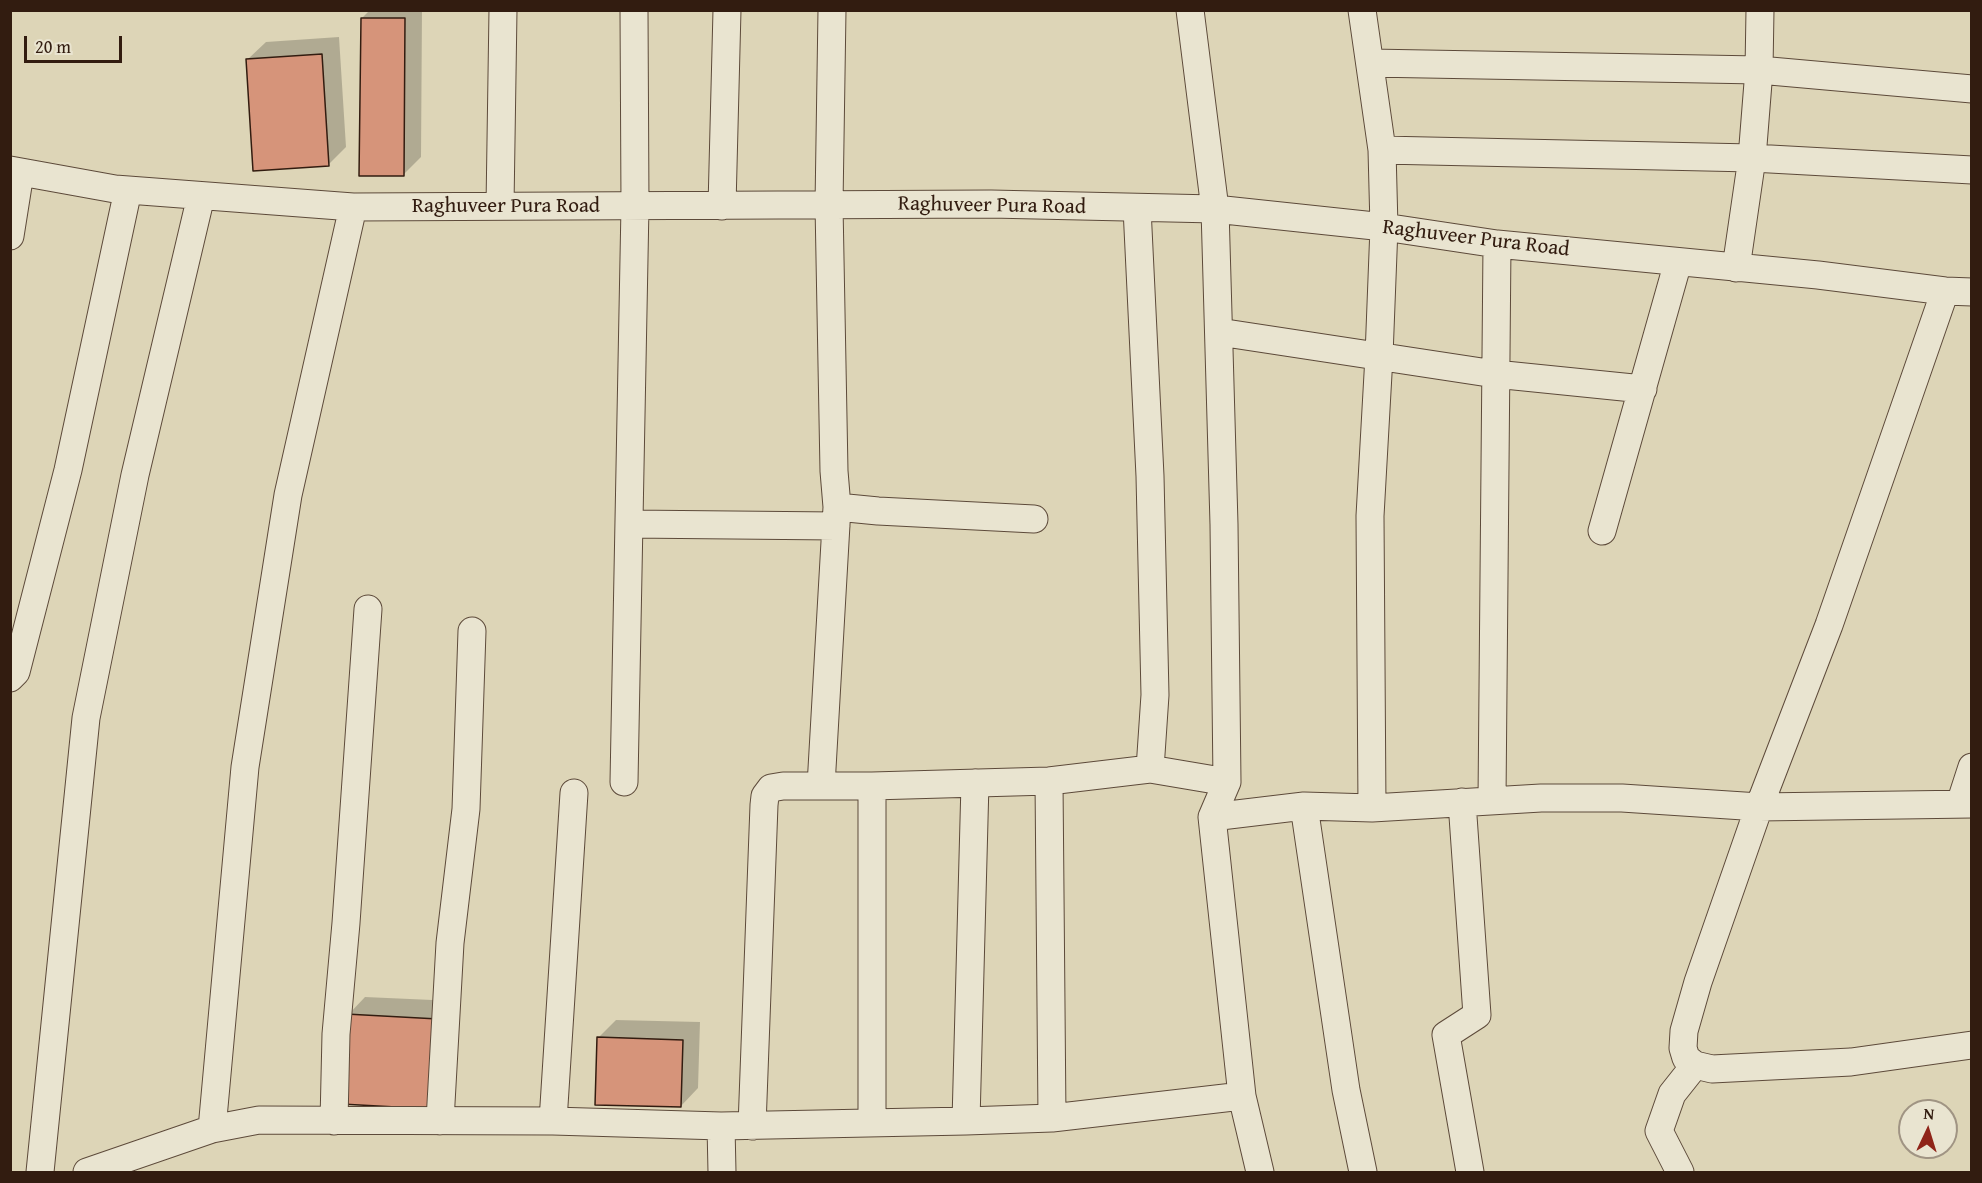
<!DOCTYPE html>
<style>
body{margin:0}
#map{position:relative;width:1982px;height:1183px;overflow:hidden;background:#ddd5b7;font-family:"Gentium Book Plus",serif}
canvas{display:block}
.frame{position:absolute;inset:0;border:12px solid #321c10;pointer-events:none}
.north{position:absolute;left:1898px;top:1099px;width:60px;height:60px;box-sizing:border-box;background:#e9e4d0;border:2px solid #a09483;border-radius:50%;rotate:4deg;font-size:16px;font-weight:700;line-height:24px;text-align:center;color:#321c10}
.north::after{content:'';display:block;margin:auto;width:21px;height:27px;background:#8f2418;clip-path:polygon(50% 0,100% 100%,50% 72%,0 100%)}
.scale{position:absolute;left:24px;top:36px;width:98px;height:27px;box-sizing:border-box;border:3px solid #321c10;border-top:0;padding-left:8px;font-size:18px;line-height:21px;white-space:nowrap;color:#321c10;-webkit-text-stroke:4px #e9e4d0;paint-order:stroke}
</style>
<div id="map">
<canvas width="1982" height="1183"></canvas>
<div class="frame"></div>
<div class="north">N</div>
<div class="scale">20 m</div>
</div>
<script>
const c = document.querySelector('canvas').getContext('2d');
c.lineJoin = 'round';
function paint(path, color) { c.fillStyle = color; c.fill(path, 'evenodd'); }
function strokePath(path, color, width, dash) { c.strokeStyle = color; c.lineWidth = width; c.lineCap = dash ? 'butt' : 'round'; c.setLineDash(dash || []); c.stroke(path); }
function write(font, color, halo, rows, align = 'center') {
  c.font = font + ' "Gentium Book Plus",serif'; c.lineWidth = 4.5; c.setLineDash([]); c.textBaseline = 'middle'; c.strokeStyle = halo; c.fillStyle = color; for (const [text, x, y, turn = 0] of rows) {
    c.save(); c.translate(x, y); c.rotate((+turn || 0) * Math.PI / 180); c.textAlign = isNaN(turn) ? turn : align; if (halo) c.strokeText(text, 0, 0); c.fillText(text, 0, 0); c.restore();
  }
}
paint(new Path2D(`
 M370 10H422L421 157 403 175 362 18Z
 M339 37 346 147 328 165 248 59 266 42Z
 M365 997 455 1001 433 1108 348 1015Z
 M616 1020 700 1022 698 1088 681 1106 598 1038Z`), '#0003');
const building = new Path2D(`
 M361 18H405L404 176H359Z
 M322 54 329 166 253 171 246 59Z
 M346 1014 438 1019 433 1109 341 1104Z
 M597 1037 683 1040 681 1107 595 1105Z`);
paint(building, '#d6947a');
strokePath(building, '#321c10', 1.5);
const minor = new Path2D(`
 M832 10 829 205 834 471 837 507 878 511 1034 519
 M1362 10 1382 150 1384 227 1379 356 1370 516 1372 808 1541 798H1622L1759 807 1972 804
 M1370 63 1759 70 1972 89
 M1382 150 1752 158 1972 170
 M10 170 115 189 353 207 991 204 1215 209 1384 227 1497 244 1818 275 1945 291 1972 292
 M500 206 503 10
 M722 206 727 10
 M1137 208 1150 476 1155 695 1150 769
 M10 236 20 173
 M1736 268 1752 158 1759 70 1760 10
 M1945 291 1829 625 1759 807 1698 982 1684 1031 1683 1048 1686 1058 1695 1065 1712 1069 1851 1062 1972 1045
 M1219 332 1495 374 1643 389
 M629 524 836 526
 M1602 531 1678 262
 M10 678 16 672 68 470 128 190
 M1049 781 1052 1118
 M624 782 635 206 634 10
 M1227 782 1212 817 1242 1096 1260 1172
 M821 786 837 507
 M1492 800 1497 244
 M1462 802 1477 1015 1446 1035 1470 1172
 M1960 804 1972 767
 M1304 806 1346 1090 1363 1172
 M1212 817 1304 806 1372 808
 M334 1121 336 1034 346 923 368 609
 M440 1121 450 943 466 809 472 631
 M553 1121 574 793
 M966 1121 975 783
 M872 1123V786
 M721 1126 722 1172
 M752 1126 764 805 765 796 771 788 783 786H872L1049 781 1150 769 1227 782 1224 524 1215 209 1190 10
 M212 1129 245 767 288 495 353 207
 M40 1172 86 718 135 475 201 196
 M87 1172 212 1129 259 1120 553 1121 721 1126 966 1121 1052 1118 1242 1096
 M1680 1172 1659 1131 1672 1094 1695 1065`);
strokePath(minor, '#5d4a3a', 29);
strokePath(minor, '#e9e4d0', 27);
write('21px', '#321c10', '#e9e4d0', [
 ["Raghuveer Pura Road",992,206,1],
 ["Raghuveer Pura Road",506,207],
 ["Raghuveer Pura Road",1476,239,7]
]);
</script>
